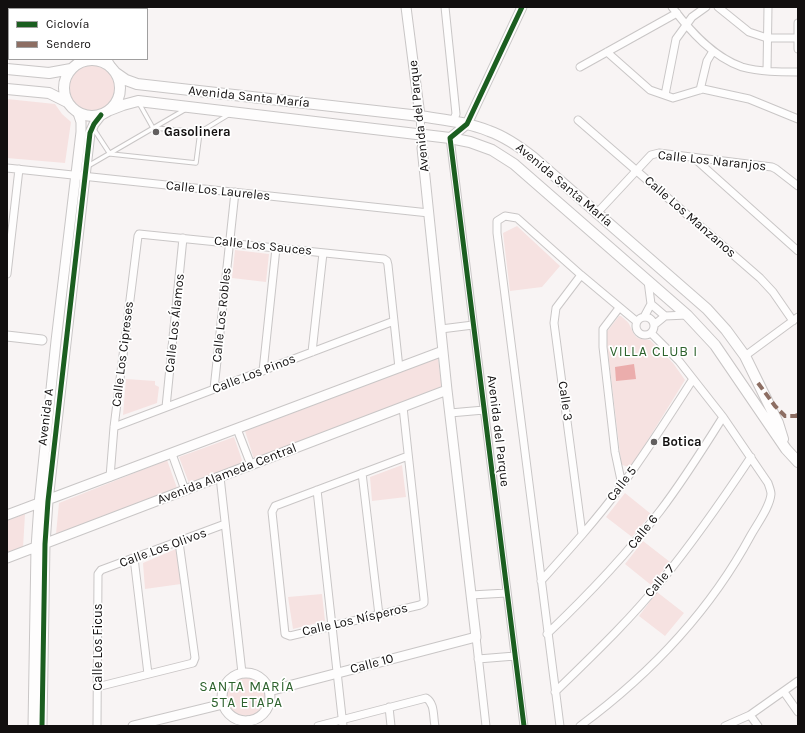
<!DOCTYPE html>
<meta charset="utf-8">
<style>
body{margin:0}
#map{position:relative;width:805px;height:733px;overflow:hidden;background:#f8f4f4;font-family:Karla,sans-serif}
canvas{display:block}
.frame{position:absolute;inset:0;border:8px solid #120f0f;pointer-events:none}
.legend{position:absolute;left:8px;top:8px;width:140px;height:52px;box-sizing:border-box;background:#fff;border:1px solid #a09f9f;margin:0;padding:5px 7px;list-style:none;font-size:12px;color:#120f0f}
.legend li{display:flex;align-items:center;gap:8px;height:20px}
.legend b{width:20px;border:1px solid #a09f9f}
</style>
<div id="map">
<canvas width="805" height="733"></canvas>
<div class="frame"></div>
<ul class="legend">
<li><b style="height:5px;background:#1b5e20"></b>Ciclovía</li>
<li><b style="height:5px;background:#8d6e63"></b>Sendero</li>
</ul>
</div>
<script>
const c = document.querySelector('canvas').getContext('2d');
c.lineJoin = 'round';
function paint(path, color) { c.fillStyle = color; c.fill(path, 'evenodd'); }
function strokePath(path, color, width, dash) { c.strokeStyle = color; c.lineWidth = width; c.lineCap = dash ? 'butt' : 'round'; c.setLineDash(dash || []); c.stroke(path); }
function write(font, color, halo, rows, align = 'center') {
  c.font = font + ' Karla,sans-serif'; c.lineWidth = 3.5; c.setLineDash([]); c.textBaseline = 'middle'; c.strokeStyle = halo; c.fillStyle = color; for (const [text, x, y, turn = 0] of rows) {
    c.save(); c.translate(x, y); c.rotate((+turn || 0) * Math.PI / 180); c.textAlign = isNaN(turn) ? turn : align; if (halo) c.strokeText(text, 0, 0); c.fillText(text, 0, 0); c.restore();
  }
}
paint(new Path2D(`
 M69 88a23 23 0 1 1 46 0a23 23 0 1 1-46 0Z
 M7 99 55 104 62 114 71 122 65 163 7 158Z
 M517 226 560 266 542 287 510 291 503 233Z
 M235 250 269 254 266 282 232 278Z
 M619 316H621C624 319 629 322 630 326 636 338 635 339 650 340L673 363 685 380 633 464 629 467 622 465 621 462 606 335V333Z
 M438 358 442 388 254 459 245 431Z
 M126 379 155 381V385L159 387 157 403 123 415Z
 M234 437 243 463 189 483 179 457Z
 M167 460 177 488 56 534 59 503Z
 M402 465 406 497 372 501 370 477Z
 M625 493 651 514 632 537 606 517Z
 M25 514 23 548 7 554V520Z
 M643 541 670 562 651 585 625 564Z
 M176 549 181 584 145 589 143 563Z
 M657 592 684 613 665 636 639 616Z
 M322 594 325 621 293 629 288 597Z
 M227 697a19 19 0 1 1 38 0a19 19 0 1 1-38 0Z`), '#f6e2e1');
paint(new Path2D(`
 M634 364 636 379 616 381 615 367Z`), '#ebadac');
const service = new Path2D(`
 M139 103 153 128
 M93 128 110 154
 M154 128 200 132 228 115
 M111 154 196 163 200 132
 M88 166 186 109`);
const minor = new Path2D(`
 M445 7 456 114 453 121
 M672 7C690 31 713 57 742 67 760 72 780 72 798 72
 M718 7 749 32 767 38H797
 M49 9 50 7
 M7 20 9 21
 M798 23V49
 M607 52 650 90 673 98 703 89 749 99 798 119
 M580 67 677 13
 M767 71 768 7
 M700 90 707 61 713 51
 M665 95 676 39 692 17 706 7
 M420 116 422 148
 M578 120 760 278 773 292 793 321
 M450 138 524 726
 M694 158 798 251
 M7 168 429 213
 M597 213 651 155 659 153 772 167 776 169 798 186
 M7 274 19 169
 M581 275 556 308 554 323 582 534
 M651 304 665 316
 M619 308 603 329V347L615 452 622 485
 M636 326a9 9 0 1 1 18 0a9 9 0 1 1-18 0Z
 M644 317 651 304 648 281
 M654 325 665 316 687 315
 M441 329 473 325
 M312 352 323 253
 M745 356 798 317
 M263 371 276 248
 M214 389 235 192
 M166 407 183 238
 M403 407 424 599V603L420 605 290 636 285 634 272 512 275 506 408 456
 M450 413 484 410
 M114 427 394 321
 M237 429 251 465
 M172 454 185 490
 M362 473 379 615
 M110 477 114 427 138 236 139 234 384 259 387 261 388 265 399 368
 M220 477 242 673
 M317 490 343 726
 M134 558 148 674
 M541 581C569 550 597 519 622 485 647 451 670 415 693 379
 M471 595 507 593
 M547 634C588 595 626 555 660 511 683 481 703 449 723 417
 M476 637 486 726
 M478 659 515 656
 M97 687 193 663 195 658 179 542
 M555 692C592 656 630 620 662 580 694 541 723 499 751 457
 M784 692 798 712
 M389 707 391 726
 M750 715 758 726
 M248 720 249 726
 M97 726 98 574 101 570 225 524
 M318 726 426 698C435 703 433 717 435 726
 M560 726 497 233V221L505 216 517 218 581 275 636 321
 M580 726C649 675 710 611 751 535 757 524 770 507 771 494 771 491 769 486 768 483L723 417 679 361 651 333
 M725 726 750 715 798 681`);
const tertiary = new Path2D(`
 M406 7 420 116
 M94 9V7
 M109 9 110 7
 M106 59 111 67
 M86 60V59
 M450 138 467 124 522 7
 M7 336 42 340
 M7 515 443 351
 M7 558 447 390
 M222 697a24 24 0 1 1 48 0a24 24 0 1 1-48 0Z
 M269 691 476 637 447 390 422 148
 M33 726 36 548 39 504 56 341 81 132V122L78 113
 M42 726 45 544 48 501 90 133 94 124 101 115
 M133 726 223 704`);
const secondary = new Path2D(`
 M64 88a28 28 0 1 1 56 0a28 28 0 1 1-56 0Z
 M7 69 49 73 71 69
 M116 73 126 80 137 84 420 116C443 120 467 122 489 131 506 137 520 147 534 158L707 309 726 330 745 356 778 423 783 439
 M7 89 49 93 67 102
 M110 110 123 105 138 101 450 138 470 142 492 150 514 164 687 315 715 345 786 449 798 462`);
strokePath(service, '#c9c6c6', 5.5);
strokePath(minor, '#c9c6c6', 9);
strokePath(tertiary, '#c9c6c6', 11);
strokePath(secondary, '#c9c6c6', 12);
strokePath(service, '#fefdfd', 3.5);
strokePath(minor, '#fefdfd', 7);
strokePath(tertiary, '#fefdfd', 9);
strokePath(secondary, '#fefdfd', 10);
strokePath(new Path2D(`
 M758 383 775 406 785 416H796L798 414`), '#8d6e63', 4, [8, 4]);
strokePath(new Path2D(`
 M522 7 467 124 450 138 524 726
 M42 726 45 544 48 501 90 133 94 124 101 115`), '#1b5e20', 5);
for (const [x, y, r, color] of [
 [156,132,4,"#625f5f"],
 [654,442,4,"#625f5f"]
]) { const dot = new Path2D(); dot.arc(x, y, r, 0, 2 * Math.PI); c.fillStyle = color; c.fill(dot); strokePath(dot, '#fff', 1.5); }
write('13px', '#120f0f', '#fff', [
 ["Avenida Santa María",249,97,6],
 ["Avenida del Parque",419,116,-96],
 ["Calle Los Naranjos",712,161,6],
 ["Avenida Santa María",564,185,40],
 ["Calle Los Laureles",218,191,6],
 ["Calle Los Manzanos",690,217,41],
 ["Calle Los Sauces",263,246,6],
 ["Calle Los Robles",222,315,-84],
 ["Calle Los Álamos",175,323,-84],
 ["Calle Los Cipreses",123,354,-83],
 ["Calle Los Pinos",254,374,-21],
 ["Calle 3",565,401,82],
 ["Avenida A",46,417,-83],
 ["Avenida del Parque",498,431,83],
 ["Avenida Alameda Central",227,474,-21],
 ["Calle 5",622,484,-53],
 ["Calle 6",643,532,-51],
 ["Calle Los Olivos",163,548,-20],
 ["Calle 7",660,581,-50],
 ["Calle Los Nísperos",355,620,-13],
 ["Calle Los Ficus",98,647,-90],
 ["Calle 10",372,664,-15]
]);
write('bold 13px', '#120f0f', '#fff', [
 ["Gasolinera",164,132],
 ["Botica",662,442]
], 'left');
c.letterSpacing = '1px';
write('14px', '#2d622d', '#fff', [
 ["VILLA CLUB I",654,352],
 ["SANTA MARÍA",247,687],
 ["5TA ETAPA",247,703]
]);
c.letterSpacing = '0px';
</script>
